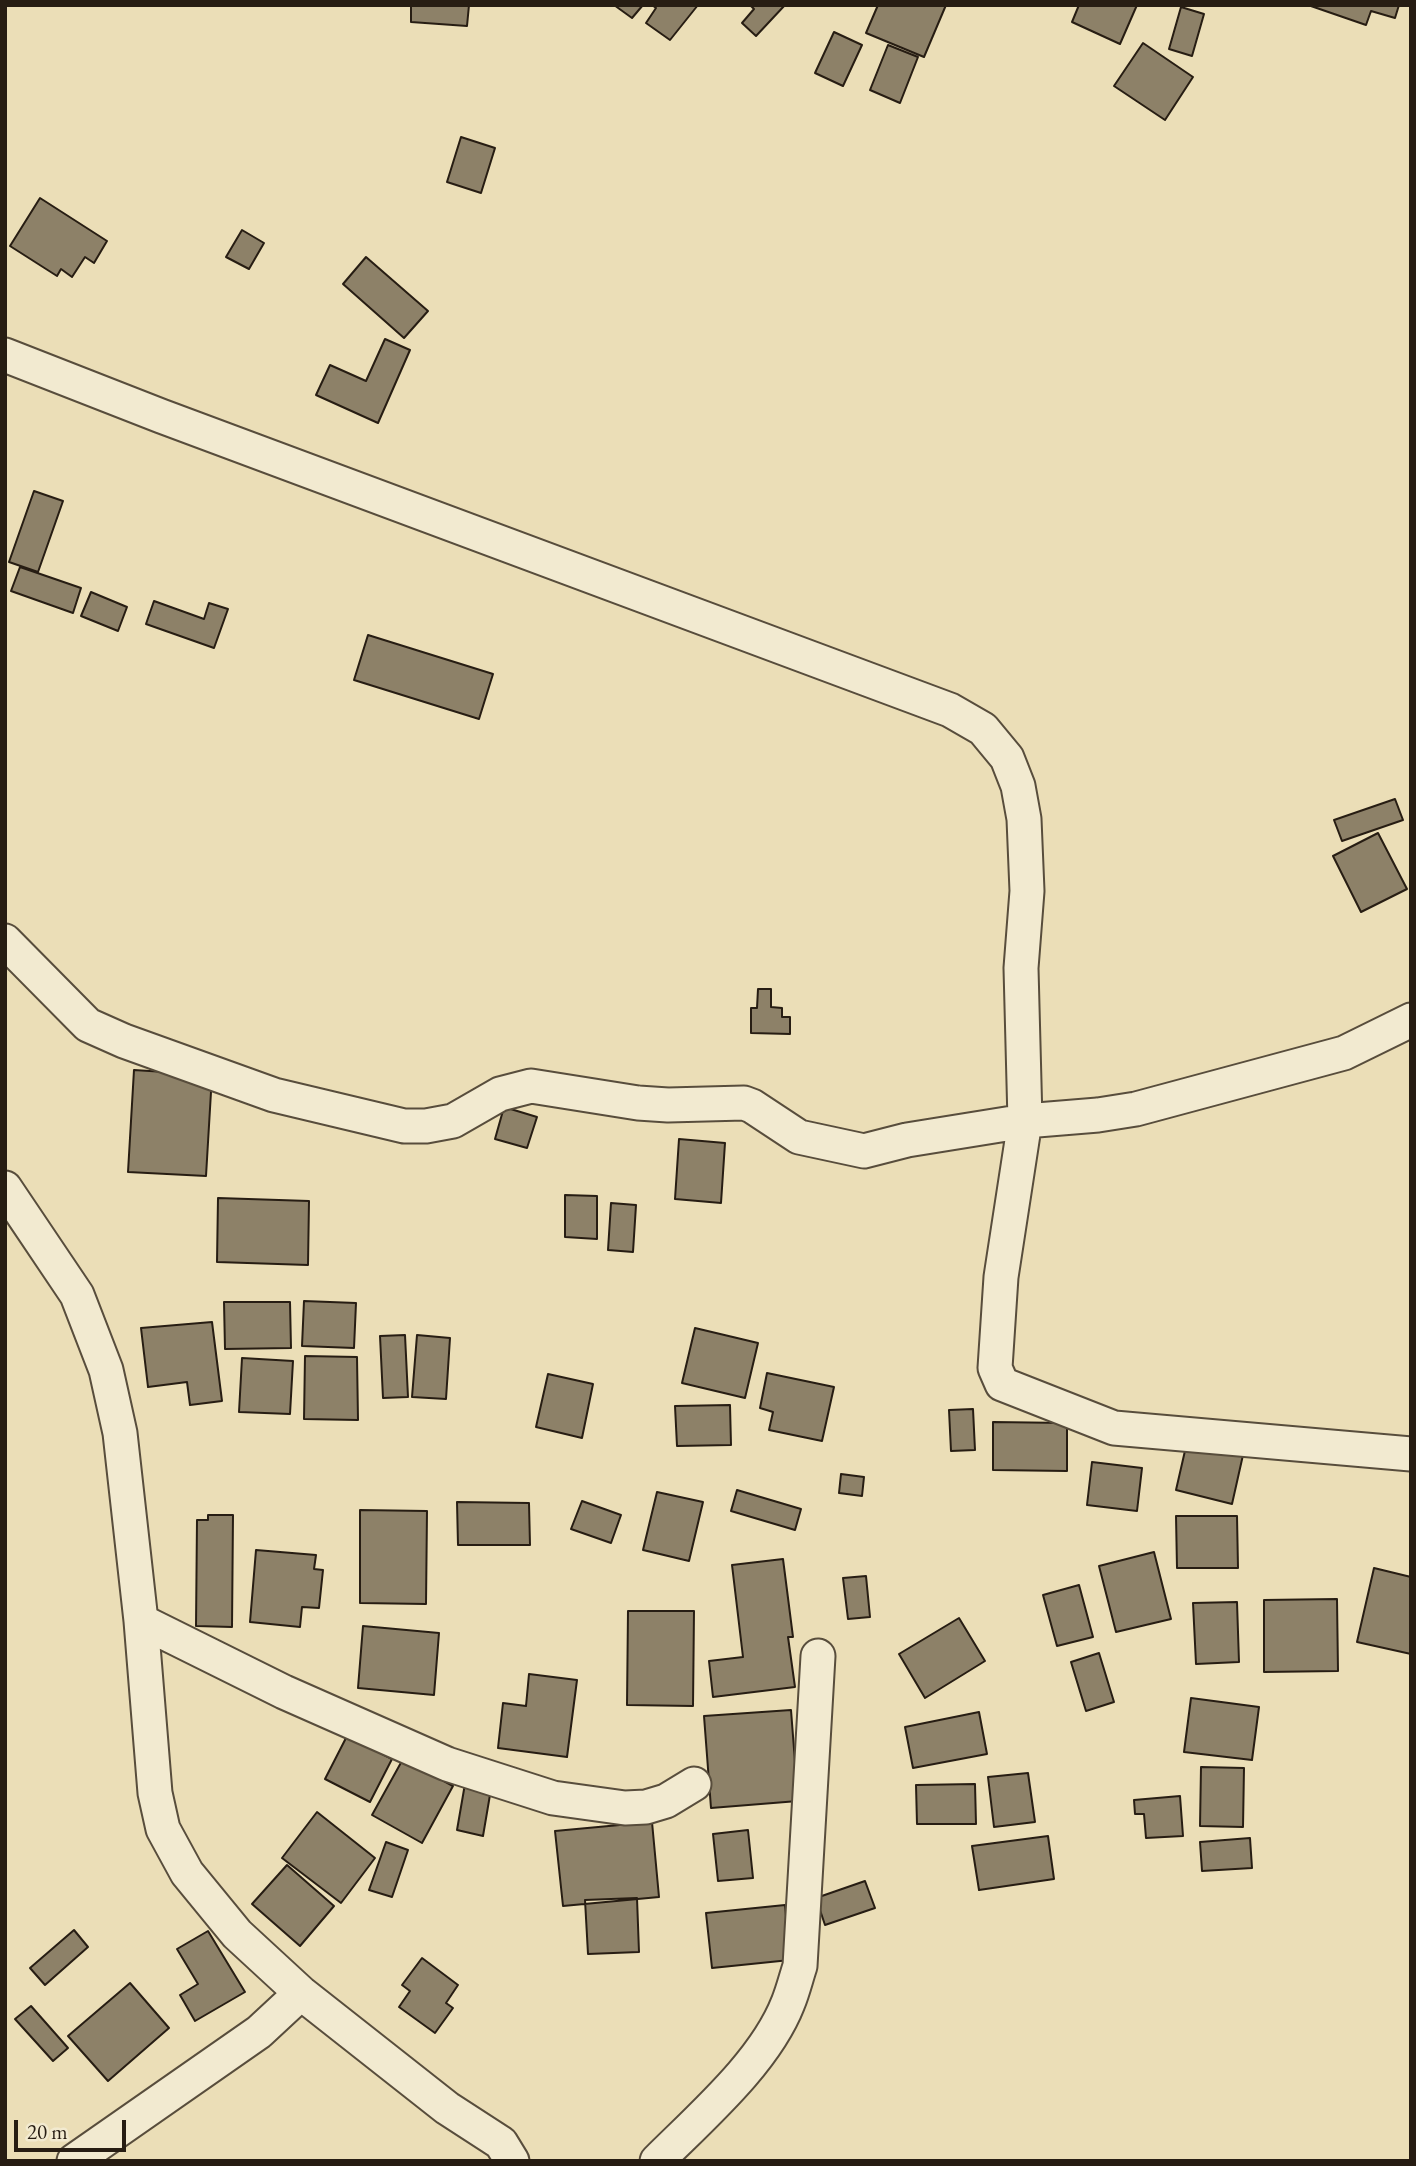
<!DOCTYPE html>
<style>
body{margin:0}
#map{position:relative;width:1416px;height:2166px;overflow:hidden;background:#ebdeb7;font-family:"EB Garamond",serif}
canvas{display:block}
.frame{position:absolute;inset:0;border:7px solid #271d13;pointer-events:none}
.scale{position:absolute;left:14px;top:2120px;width:112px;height:32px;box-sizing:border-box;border:4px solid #271d13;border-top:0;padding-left:9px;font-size:21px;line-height:24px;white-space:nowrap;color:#271d13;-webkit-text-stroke:5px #f2ead0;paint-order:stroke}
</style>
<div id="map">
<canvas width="1416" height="2166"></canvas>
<div class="frame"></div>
<div class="scale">20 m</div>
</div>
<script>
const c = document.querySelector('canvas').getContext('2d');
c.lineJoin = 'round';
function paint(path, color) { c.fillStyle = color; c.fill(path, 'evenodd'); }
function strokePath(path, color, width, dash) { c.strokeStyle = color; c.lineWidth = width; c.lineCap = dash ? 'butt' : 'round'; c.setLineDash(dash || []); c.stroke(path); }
const building = new Path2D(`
 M411 5H469L467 26 411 22Z
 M614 5H643L632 18Z
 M652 5H698L670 40 646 23 656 8Z
 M750 5H785L756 36 742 23 754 9Z
 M878 5H946L924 57 866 33Z
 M1079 5H1137L1120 44 1072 22Z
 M1308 5H1399L1395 18 1371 11 1366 25Z
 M1181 7 1204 14 1192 56 1169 49Z
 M834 32 862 45 843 86 815 73Z
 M1143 43 1193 77 1165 120 1114 86Z
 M888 45 918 57 900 103 870 90Z
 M461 137 495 148 481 193 447 182Z
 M40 198 107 241 94 263 85 257 72 277 61 269 57 276 10 246Z
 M242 230 264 243 249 269 226 257Z
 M366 257 428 311 404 338 343 284Z
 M385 339 410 350 378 423 316 395 330 365 366 381Z
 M34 491 63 501 38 572 9 562Z
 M20 567 81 588 73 613 11 591Z
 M91 592 127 607 118 631 81 616Z
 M154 601 204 619 209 603 228 609 214 648 146 624Z
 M368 635 493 674 479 719 354 680Z
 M1395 799 1403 820 1342 841 1334 820Z
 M1378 833 1407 889 1361 912 1333 856Z
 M758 989H771V1007L782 1008V1017H790V1034L751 1033V1008H757Z
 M134 1070 212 1075 206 1176 128 1172Z
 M504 1107 537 1117 527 1148 495 1139Z
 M679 1139 725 1143 721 1203 675 1199Z
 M565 1195 597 1196V1239L565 1237Z
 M218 1198 309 1201 308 1265 217 1262Z
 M611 1203 636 1205 633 1252 608 1250Z
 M304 1301 356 1303 354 1348 302 1346Z
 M224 1302H290L291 1348 225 1349Z
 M212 1322 222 1401 190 1405 187 1382 148 1387 141 1328Z
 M695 1328 758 1343 745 1398 682 1383Z
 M405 1335 408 1397 383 1398 380 1336Z
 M417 1335 450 1338 446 1399 412 1397Z
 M305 1356 357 1357 358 1420 304 1419Z
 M242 1358 293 1361 290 1414 239 1412Z
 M767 1373 834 1387 822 1441 769 1430 773 1412 760 1408Z
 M548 1374 593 1384 582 1438 536 1427Z
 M730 1405 731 1445 677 1446 675 1406Z
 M973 1409 975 1450 951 1451 949 1410Z
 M993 1422 1067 1423V1471L993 1470Z
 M1187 1442 1243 1455 1232 1504 1176 1490Z
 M1092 1462 1142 1468 1137 1511 1087 1505Z
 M841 1474 864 1477 862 1496 839 1493Z
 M737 1490 801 1509 795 1530 731 1511Z
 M657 1492 703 1502 689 1561 643 1550Z
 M582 1501 621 1515 611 1543 571 1529Z
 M457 1502 529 1503 530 1545H458Z
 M360 1510 427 1511 426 1604 360 1603Z
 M208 1515H233L232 1627 196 1626 197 1520H208Z
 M1176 1516H1237L1238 1568H1177Z
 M256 1550 316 1555 314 1569 323 1570 319 1608 302 1607 300 1627 250 1622Z
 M1154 1552 1171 1619 1116 1632 1099 1566Z
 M783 1559 793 1637H788L795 1687 713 1697 709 1661 743 1657 732 1565Z
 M1374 1568 1411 1577V1654L1357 1642Z
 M866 1576 870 1617 848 1619 843 1578Z
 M1079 1585 1093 1637 1057 1646 1043 1595Z
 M1337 1599 1338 1671 1264 1672V1600Z
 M1237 1602 1239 1662 1196 1664 1193 1603Z
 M628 1611H694L693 1706 627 1705Z
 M959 1618 985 1661 925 1698 899 1654Z
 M363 1626 439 1633 434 1695 358 1688Z
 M1099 1653 1114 1702 1086 1711 1071 1662Z
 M529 1674 577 1680 567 1757 498 1748 503 1703 526 1706Z
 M1191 1698 1259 1707 1252 1760 1184 1752Z
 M791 1710 798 1801 711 1808 704 1716Z
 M979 1712 987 1754 913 1768 905 1727Z
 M347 1736 392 1759 370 1802 325 1779Z
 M403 1759 453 1786 422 1843 372 1815Z
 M1201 1767 1244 1768 1243 1827 1200 1826Z
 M1028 1773 1035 1822 994 1827 988 1777Z
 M466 1778 492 1783 483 1836 457 1830Z
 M975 1784 976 1824H917L916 1785Z
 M1180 1796 1183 1836 1146 1838 1144 1814H1135L1134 1800Z
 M317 1812 375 1858 341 1903 282 1858Z
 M652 1822 659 1897 563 1906 555 1831Z
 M748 1830 753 1878 718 1881 713 1834Z
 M1048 1836 1054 1879 979 1890 972 1846Z
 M1250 1838 1252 1868 1202 1871 1200 1842Z
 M386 1842 408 1850 392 1897 369 1890Z
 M287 1865 334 1906 300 1946 252 1904Z
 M865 1881 875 1908 825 1925 816 1898Z
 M637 1898 639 1952 588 1954 585 1900Z
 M785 1905 790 1960 712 1968 706 1913Z
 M74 1930 88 1947 45 1985 30 1968Z
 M208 1931 245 1992 195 2021 180 1995 198 1984 177 1949Z
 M422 1958 458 1985 446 2003 453 2008 435 2033 399 2007 410 1991 402 1985Z
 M130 1983 169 2028 108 2081 68 2036Z
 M31 2006 68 2048 53 2061 15 2019Z`);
paint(building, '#8d8168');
strokePath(building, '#271d13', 2);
const street = new Path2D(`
 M5 355 161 416 950 710 983 729 1007 758 1018 786 1024 819 1027 891 1021 968 1025 1121 1001 1277 995 1368 1002 1384 1114 1428 1411 1454
 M5 941 88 1025 124 1041 274 1095 404 1126H426L453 1121 500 1094 531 1086 638 1103 668 1105 744 1103 752 1106 799 1137 864 1151 907 1140 1025 1121 1098 1115 1136 1109 1344 1053 1411 1020
 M5 1188 77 1295 106 1370 120 1433 141 1621 155 1793 163 1829 187 1873 237 1934 301 1993 447 2108 501 2143 512 2161
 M141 1621 284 1692 447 1764 553 1798 625 1808 646 1807 666 1801 694 1784
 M74 2161 259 2032 301 1993
 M657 2161C702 2116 765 2062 788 2003 793 1991 796 1978 800 1966L818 1656`);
strokePath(street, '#584d3c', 37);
strokePath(street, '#f2ead0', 33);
</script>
